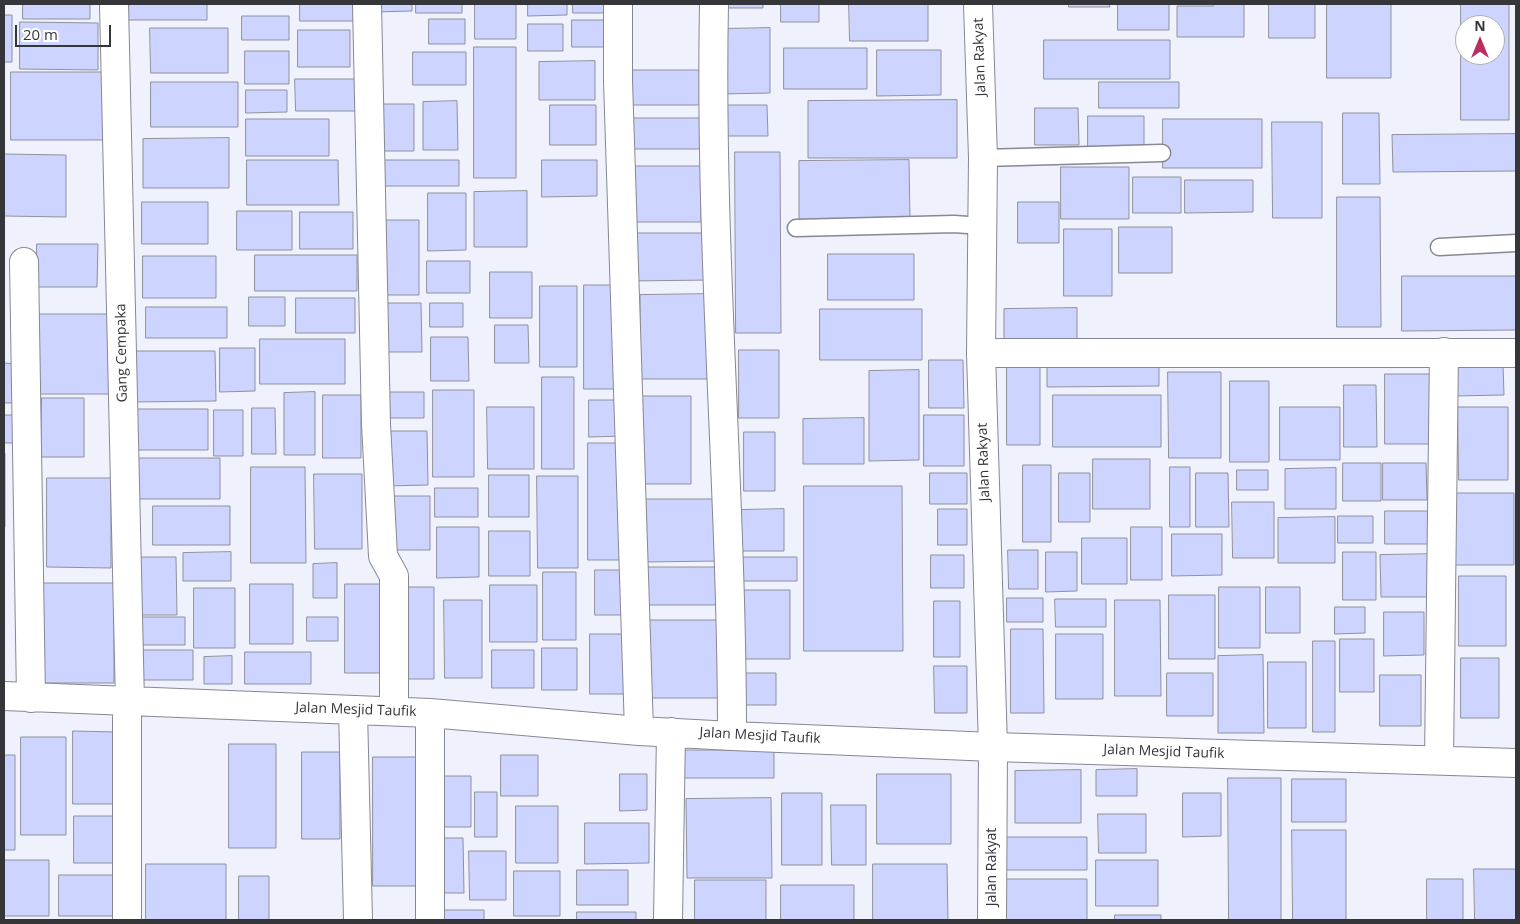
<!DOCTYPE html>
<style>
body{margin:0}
#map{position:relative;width:1520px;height:924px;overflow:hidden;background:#eff1fc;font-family:"Open Sans",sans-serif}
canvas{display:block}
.frame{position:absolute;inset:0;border:5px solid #35363a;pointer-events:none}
.north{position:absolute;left:1455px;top:15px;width:50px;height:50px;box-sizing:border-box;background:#fff;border:1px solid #aeafb0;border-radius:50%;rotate:0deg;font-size:14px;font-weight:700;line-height:20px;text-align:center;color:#35363a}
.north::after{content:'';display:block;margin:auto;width:18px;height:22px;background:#bb2d61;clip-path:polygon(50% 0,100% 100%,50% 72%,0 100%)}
.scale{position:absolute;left:15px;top:25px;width:96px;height:22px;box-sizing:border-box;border:2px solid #35363a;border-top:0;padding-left:6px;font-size:15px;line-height:18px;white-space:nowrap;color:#35363a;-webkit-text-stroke:4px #fff;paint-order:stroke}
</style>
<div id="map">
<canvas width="1520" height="924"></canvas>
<div class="frame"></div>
<div class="north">N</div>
<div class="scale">20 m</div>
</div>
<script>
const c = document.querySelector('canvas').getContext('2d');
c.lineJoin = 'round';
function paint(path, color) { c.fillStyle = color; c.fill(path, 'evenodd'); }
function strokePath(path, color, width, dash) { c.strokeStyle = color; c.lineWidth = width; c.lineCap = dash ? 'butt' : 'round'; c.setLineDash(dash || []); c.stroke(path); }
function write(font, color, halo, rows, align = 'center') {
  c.font = font + ' "Open Sans",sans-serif'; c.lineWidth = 4; c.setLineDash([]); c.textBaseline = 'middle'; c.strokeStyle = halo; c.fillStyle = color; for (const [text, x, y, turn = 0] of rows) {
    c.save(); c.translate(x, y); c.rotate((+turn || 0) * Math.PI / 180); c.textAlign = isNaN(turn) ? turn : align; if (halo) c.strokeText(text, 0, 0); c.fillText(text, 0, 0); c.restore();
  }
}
const building = new Path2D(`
 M23 4H90V19H23Z
 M129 4H207V20H129Z
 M300 4H355V21H300Z
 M374 4H412V11L374 12Z
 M416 4H462V13H416Z
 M475 4H516V39H475Z
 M528 4H567V15L528 16Z
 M573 4H614V13H573Z
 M724 4H763V8H724Z
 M781 4H819V22H781Z
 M849 4H928V41H850Z
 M1069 4H1109L1110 7H1069Z
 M1118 4H1169V30H1118Z
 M1213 4H1244V37H1177V6H1213Z
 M1269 4H1315V38H1269Z
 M1327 4H1391V78H1327Z
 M1461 4H1509V120H1461ZM1465 25H1495V55H1465Z
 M4 15H12V62H4Z
 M242 16H289V40H242Z
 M429 19H465V44H429Z
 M572 20H612L613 47H572Z
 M20 22 98 23V70L20 69Z
 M528 24H563V51H528Z
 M150 28H228V73H151Z
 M770 28V93L721 94V29Z
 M298 30H350V67H298Z
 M1044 40H1170V79H1044Z
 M474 47H516V178H474Z
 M784 48H867V89H784Z
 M877 50H941V95L877 96Z
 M245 51H289V84H245Z
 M413 52H466V85H413Z
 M595 61V100H539V62Z
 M626 70H706L707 105H626Z
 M11 72H103V140H11Z
 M295 79H360V111H296Z
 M151 82H238V127H151Z
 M1099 82H1179V108H1099Z
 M246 90H287V112L246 113Z
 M957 100V158H808V101Z
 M457 101 458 150H423V102Z
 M375 104H414V151H375Z
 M550 105H596V145H550Z
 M721 105H767L768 136H721Z
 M1035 108H1078L1079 145H1035Z
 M1343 113H1379L1380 184H1343Z
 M1088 116H1144V150H1088Z
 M624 118H700V149H624Z
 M246 119H329V156H246Z
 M1163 119H1262V168H1163Z
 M1272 122H1322V218H1273Z
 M1516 134V171L1393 172 1392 135Z
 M229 138V188H143V139Z
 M735 152H780L781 333H736Z
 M4 154 66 155V217L4 216Z
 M247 160H338L339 205H247Z
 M384 160H459V186H384Z
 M542 160H597V196L542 197Z
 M909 160 910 220H799V161Z
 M631 166H701V222H632Z
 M1061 167H1129V219H1061Z
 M1133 177H1181V213H1133Z
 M1185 180H1253V212L1185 213Z
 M527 191V247H474V192Z
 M428 193H466V250L428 251Z
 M1337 197H1380L1381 327H1337Z
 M142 202H208V244H142Z
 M1018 202H1059V243H1018Z
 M237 211H292V250H237Z
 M300 212H353V249H300Z
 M382 220H419V295H382Z
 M1119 227H1172V273H1119Z
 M1064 229H1112V296H1064Z
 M630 233H712V280L630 281Z
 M37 244H98L97 287H37Z
 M828 254H914V300H828Z
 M255 255H357V291H255Z
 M143 256H216V298H143Z
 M427 261H470V293H427Z
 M490 272H532V318H490Z
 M1402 276H1516V330L1402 331Z
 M584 285H621L622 389H584Z
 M540 286H577V367H540Z
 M712 294V379H640V295Z
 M249 297H285V326H249Z
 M296 298H355V333H296Z
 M383 303H421L422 352H384Z
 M430 303H463V327H430Z
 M146 307H227V338H146Z
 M1077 308V348H1004V309Z
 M820 309H922V360H820Z
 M35 314H112V394H35Z
 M495 325H528L529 363H495Z
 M431 337H468L469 381H431Z
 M260 339H345V384H260Z
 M220 348H255V391L220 392Z
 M739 350H779V418H739Z
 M134 351H215L216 401 134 402Z
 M929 360H963L964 408H929Z
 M1159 361V386L1047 387V362Z
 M1007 362H1040V445H1007Z
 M4 363 16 364V403H4Z
 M1452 365H1503L1504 395 1453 396Z
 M919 370V460L869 461V371Z
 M1168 372H1221V458H1169Z
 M1385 374H1435V444H1385Z
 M542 377H574V469H542Z
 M1230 381H1269V462H1230Z
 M1344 385H1376L1377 447H1344Z
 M433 390H474V477H433Z
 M315 392V455H284V393Z
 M382 392H424V418H383Z
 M323 395H361V458H323Z
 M1053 395H1161V447H1053Z
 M638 396H691V484H638Z
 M42 398H84V457H41Z
 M589 400H626V436L589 437Z
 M487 407H534V469H488Z
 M1280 407H1340V460H1280Z
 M1458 407H1508V480H1459Z
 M252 408H275L276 454H252Z
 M135 409H208V450H135Z
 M214 410H243V456H214Z
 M4 415H19V443H4Z
 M924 415H964V466H924Z
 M864 418V464H803V419Z
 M385 431H427L428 485 385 486Z
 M744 432H775V491H744Z
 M588 443H623V560H588Z
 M4 453H5V527H4Z
 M132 458H220V499H132Z
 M1093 459H1150V509H1093Z
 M1343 463H1381V501H1343Z
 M1383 463H1426L1427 500H1383Z
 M1023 465H1051V542H1023Z
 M251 467H305L306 563H251Z
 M1170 467H1190V527H1170Z
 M1336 468V509H1285V469Z
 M1237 470H1268V490H1237Z
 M930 473H967V504H930Z
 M1059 473H1090V522H1059Z
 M1196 473H1228L1229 527H1196Z
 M314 474H362V549H315Z
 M489 475H529V517H489Z
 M537 476H578V568H538Z
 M47 478H111V568L47 567Z
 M804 486H902L903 651H804Z
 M435 488H478V517H435Z
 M1452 493H1514V565H1453Z
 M386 496H430V550H386Z
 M644 499H718V561L644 562Z
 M1232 502H1274V558H1233Z
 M153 506H230V545H153Z
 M784 509V551H741V510Z
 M938 509H967V545H938Z
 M1385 511H1430V544H1385Z
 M1338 516H1373V543H1338Z
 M1335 517V563H1278V518Z
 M437 527H479V577L437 578Z
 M1131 527H1162V580H1131Z
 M489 531H530V576H489Z
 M1172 534H1222V575L1172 576Z
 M1082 538H1127V584H1082Z
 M1008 550H1038V589H1009Z
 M231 552V581H183V553Z
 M1046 552H1077V591L1046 592Z
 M1343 552H1376V600H1343Z
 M1437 554V597H1381L1380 555Z
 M931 555H964V588H931Z
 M130 557H176L177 615H130Z
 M740 557H797V581H740Z
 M337 563V598H313V564Z
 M642 567H722V605H643Z
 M595 570H629V615H595Z
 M543 572H576V640H543Z
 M1459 576H1506V646H1459Z
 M43 583H114V683H43Z
 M250 584H293V644H250Z
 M345 584H390L391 673H345Z
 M490 585H537V642H490Z
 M400 587H434V679H400Z
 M1219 587H1260V648H1219Z
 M1266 587H1300V633H1266Z
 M194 588H235V648H194Z
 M741 590H790V659H742Z
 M1169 595H1215V659H1169Z
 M1007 598H1043V622H1007Z
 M1055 599H1106V627H1056Z
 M444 600H482V678H445Z
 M1115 600H1160L1161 696H1115Z
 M934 601H960V657H934Z
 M1335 607H1365V633L1335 634Z
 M1384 612H1424V655L1384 656Z
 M136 617H185V645H136Z
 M307 617H338V641H307Z
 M645 620H727V698H645Z
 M1011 629H1043L1044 713H1011Z
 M590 634H634V694H590Z
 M1056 634H1103V699H1056Z
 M1340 639H1374V692H1340Z
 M1313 641H1335V732H1313Z
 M542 648H577V690H542Z
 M138 650H193V680H139Z
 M492 650H534V688H492Z
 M245 652H311V684H245Z
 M1263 655 1264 733H1218V656Z
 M232 656V684H204V657Z
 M1461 658H1499V718H1461Z
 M1268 662H1306V728H1268Z
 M934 666H967V713H935Z
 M736 673H776V705H736Z
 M1167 673H1213V716H1167Z
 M1380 675H1421V726H1380Z
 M73 731 117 732V804H73Z
 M21 737H66V835H21Z
 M229 744H276V848H229Z
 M681 750H774V778H681Z
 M302 752H340V839H302Z
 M4 755H15V850H4Z
 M501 755H538V796H501Z
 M373 757H423V886H373Z
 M1137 769V796H1096V770Z
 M1081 770V823H1015V771Z
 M620 774H647V810L620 811Z
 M877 774H951V844H877Z
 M442 776H471V827H442Z
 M1228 778H1281V920H1229Z
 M1292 779H1346V822H1292Z
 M475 792H497V837H475Z
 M782 793H822V865H782Z
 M1183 793H1221V836L1183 837Z
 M771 798 772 878H687L686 799Z
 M831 805H866V865H832Z
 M516 806H558V863H516Z
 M1098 814H1146V853H1099Z
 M74 816H114V863H74Z
 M585 823H649V863L585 864Z
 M1292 830H1346V920H1293Z
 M1005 837H1087V870H1005Z
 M437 838H463L464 893H437Z
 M469 851H506V900H470Z
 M4 860H49V916H4Z
 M1096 860H1158V906H1096Z
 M146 864H226V920H146Z
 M873 864H947L948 920H873Z
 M1474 869H1516V920H1475Z
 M577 870H628V905H577Z
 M514 871H560V916H514Z
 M59 875H115V916H59Z
 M239 876H269V920H239Z
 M1004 879H1087V920H1004Z
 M1427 879H1463V920H1427Z
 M695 880H766V920H695Z
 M781 885H854V920H781Z
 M439 910H484V920H439Z
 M577 912H636V920H577Z
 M1115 915H1161V920H1115Z`);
paint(building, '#ccd4ff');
strokePath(building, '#8f919b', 1);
const lane = new Path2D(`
 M983 158 1162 153
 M796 228 954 224 982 226
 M1439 247 1516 243`);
const street = new Path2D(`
 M114 4 130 703
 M367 4 376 424 383 556 394 576V711
 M618 4V81L639 731
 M714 4C709 248 732 491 732 736
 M24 262 31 698
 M981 353H1516
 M4 696 430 713 639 731 732 736 993 747 1516 763
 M127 703V920
 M353 710 358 920
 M430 713V920
 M1439 760 1444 352
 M668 920 671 732`);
const secondary = new Path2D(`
 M978 4 983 158 981 353 993 747 992 920`);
strokePath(lane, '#868892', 19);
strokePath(street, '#868892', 30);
strokePath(secondary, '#868892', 30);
strokePath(lane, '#fff', 16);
strokePath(street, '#fff', 28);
strokePath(secondary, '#fff', 28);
write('14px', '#35363a', '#fff', [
 ["Jalan Rakyat",980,57,-92],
 ["Gang Cempaka",122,353,-91],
 ["Jalan Rakyat",984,462,-92],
 ["Jalan Mesjid Taufik",356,710,2],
 ["Jalan Mesjid Taufik",760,736,3],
 ["Jalan Mesjid Taufik",1164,752,2],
 ["Jalan Rakyat",992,867,-90]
]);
</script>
